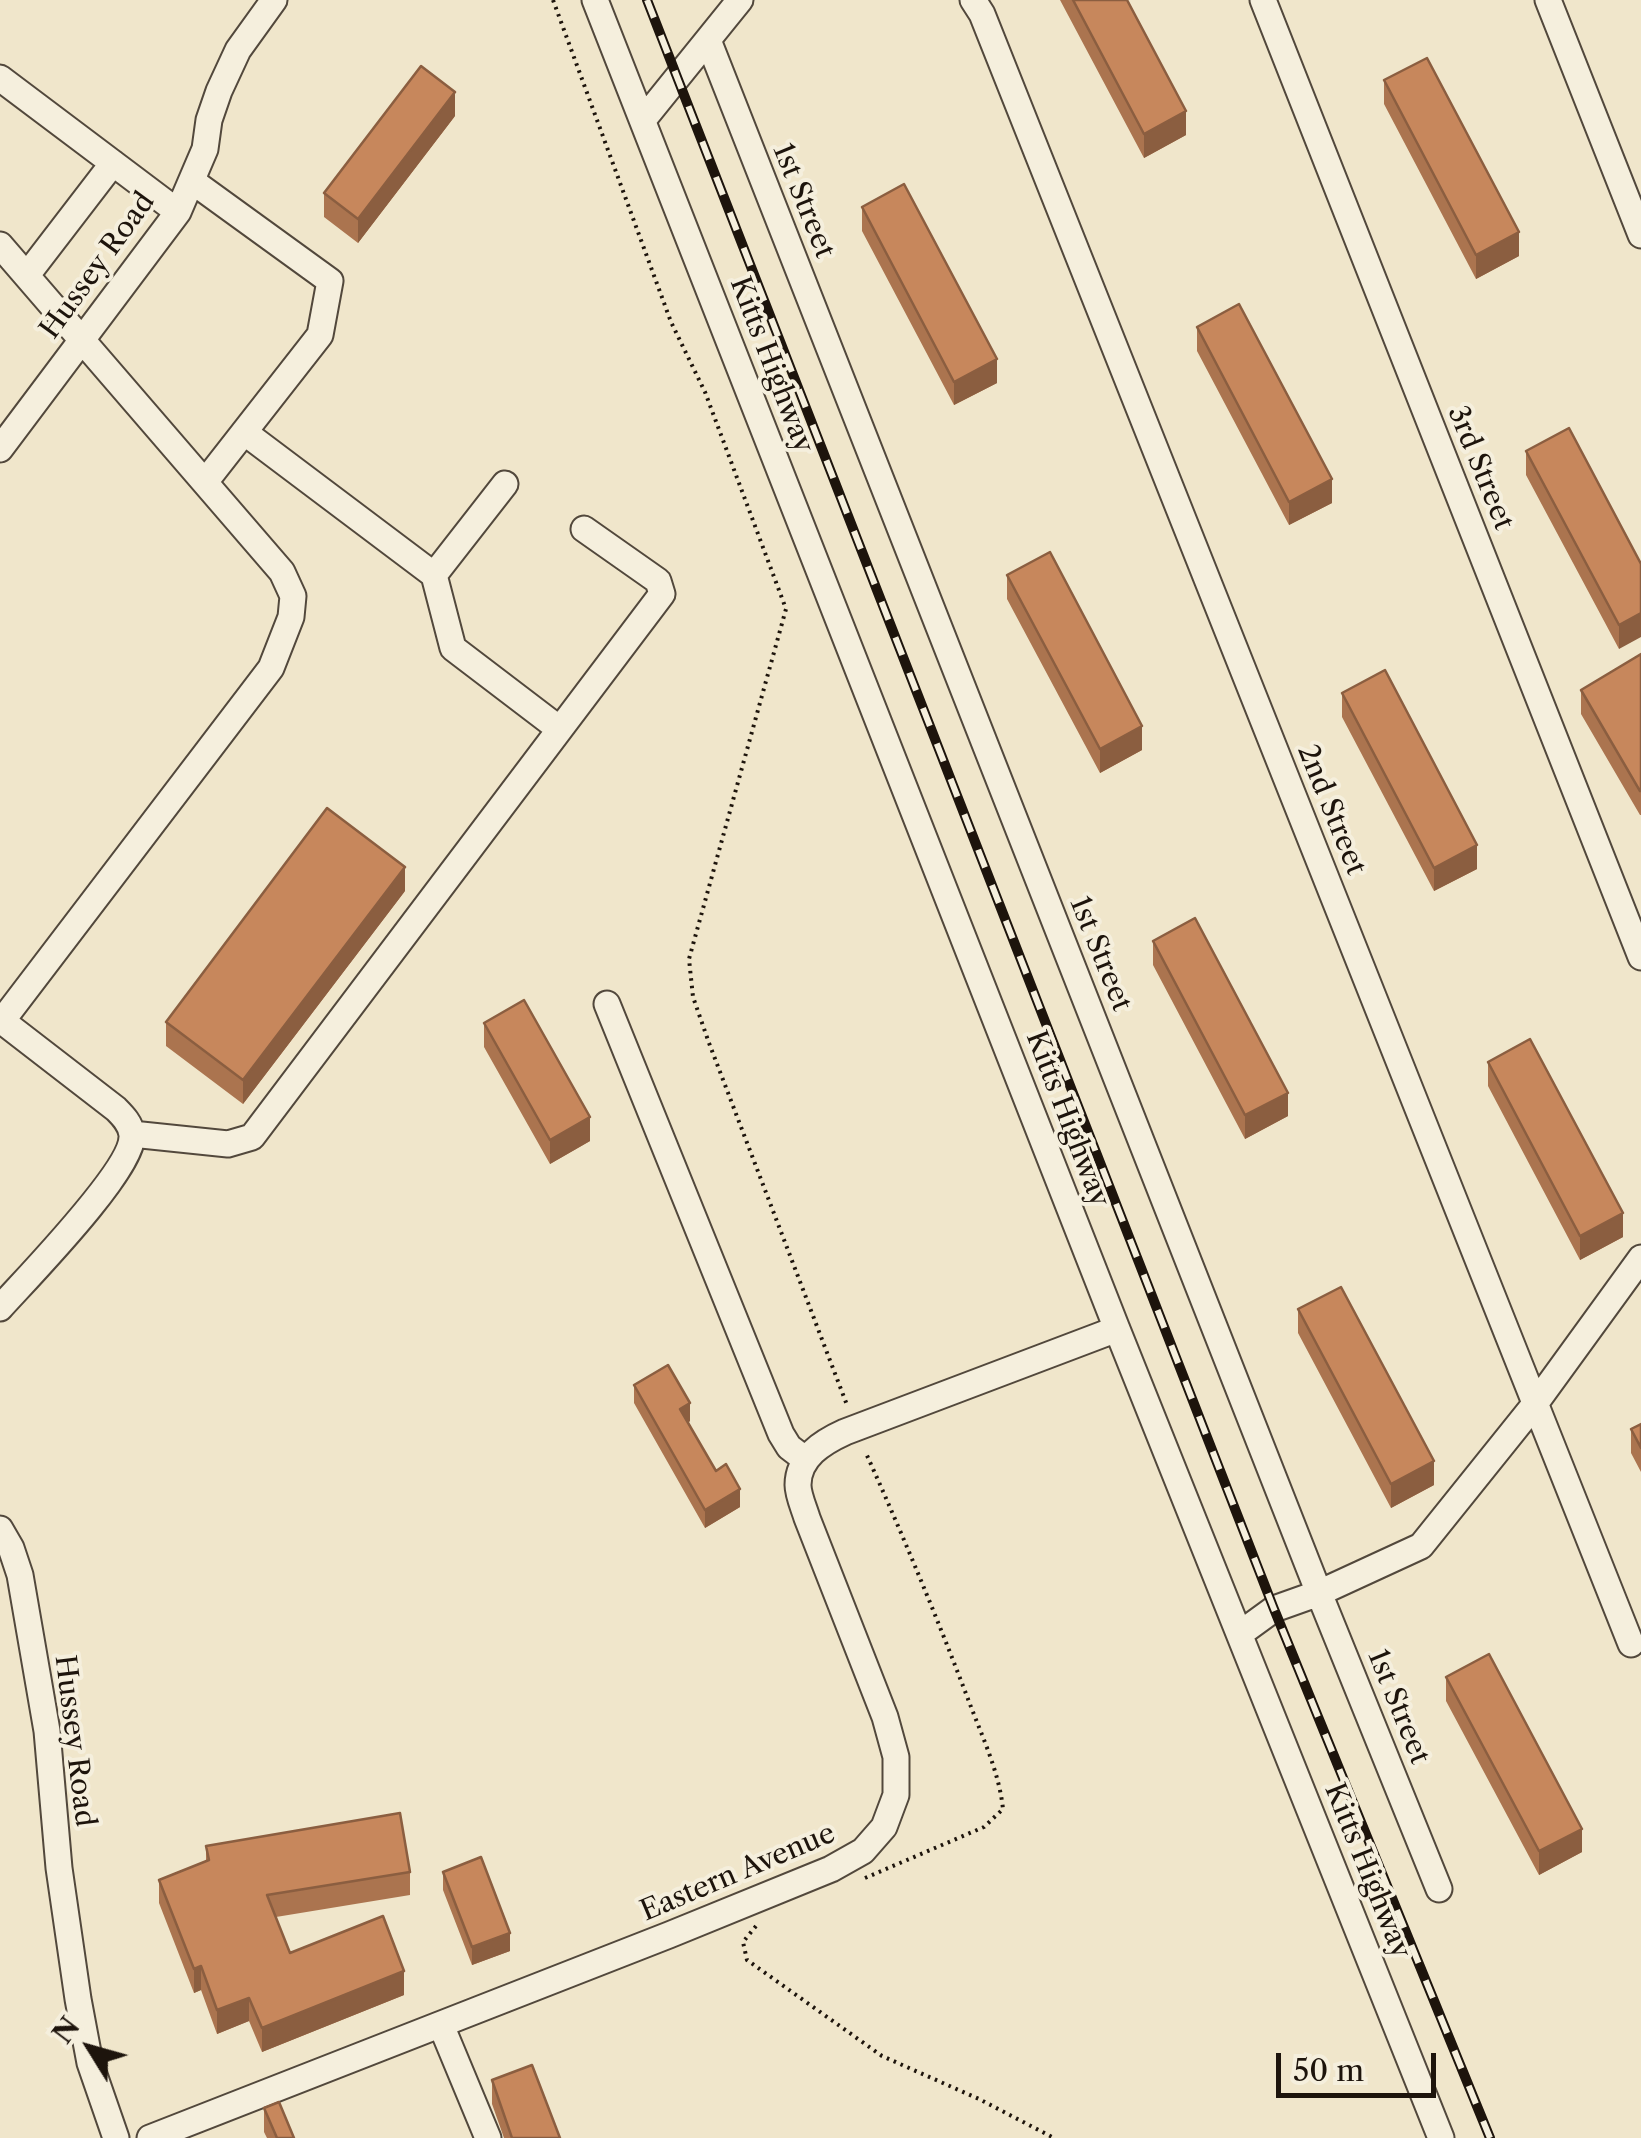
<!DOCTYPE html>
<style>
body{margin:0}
#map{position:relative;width:1641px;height:2138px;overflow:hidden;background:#f0e6cb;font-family:"Libre Caslon Text",serif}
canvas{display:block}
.north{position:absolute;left:40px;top:1998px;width:100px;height:100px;-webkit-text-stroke:8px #f5efdd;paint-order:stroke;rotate:307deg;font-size:28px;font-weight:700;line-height:40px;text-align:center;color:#1d140c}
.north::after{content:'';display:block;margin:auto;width:35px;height:45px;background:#1d140c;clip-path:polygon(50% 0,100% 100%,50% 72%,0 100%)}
.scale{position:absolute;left:1276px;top:2053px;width:160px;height:45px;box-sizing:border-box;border:5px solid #1d140c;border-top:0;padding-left:12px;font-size:30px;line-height:35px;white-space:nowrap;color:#1d140c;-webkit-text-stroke:8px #f5efdd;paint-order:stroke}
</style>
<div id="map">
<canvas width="1641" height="2138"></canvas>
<div class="north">N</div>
<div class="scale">50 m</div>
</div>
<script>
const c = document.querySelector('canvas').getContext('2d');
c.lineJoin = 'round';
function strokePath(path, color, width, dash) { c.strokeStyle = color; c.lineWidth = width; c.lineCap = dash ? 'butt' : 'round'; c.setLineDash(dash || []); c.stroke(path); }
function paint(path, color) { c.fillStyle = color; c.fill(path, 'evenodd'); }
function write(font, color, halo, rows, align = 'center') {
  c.font = font + ' "Libre Caslon Text",serif'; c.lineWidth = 8; c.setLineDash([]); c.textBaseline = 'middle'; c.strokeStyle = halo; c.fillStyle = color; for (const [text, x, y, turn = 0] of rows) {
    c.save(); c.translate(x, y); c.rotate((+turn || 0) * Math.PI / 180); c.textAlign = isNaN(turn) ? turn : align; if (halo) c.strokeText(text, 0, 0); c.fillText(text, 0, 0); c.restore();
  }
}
const minor = new Path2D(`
 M595 0 1117 1329 1441 2138
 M973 0 982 14 1631 1644
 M1263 0 1641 957
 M1548 0 1641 235
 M708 40 1319 1593 1439 1889
 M0 78 178 212
 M643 120 740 0
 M192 181 330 281 320 335 205 482
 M0 245 282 572 293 596 291 617 271 668 2 1021 116 1109C123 1116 131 1124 132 1135 134 1169 26 1279 0 1308
 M27 275 113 163
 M244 432 434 575
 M0 449 178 212 205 149 209 120 219 91 238 50 274 0
 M505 484 434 575 453 648 558 728
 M607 1004 781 1434 789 1447 806 1460
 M132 1134 228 1144 252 1137 662 594 658 581 584 529
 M0 1529 11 1548 20 1575 47 1731 59 1868 78 1999 90 2063 116 2138
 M1241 1633 1274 1609 1319 1593 1421 1546 1535 1404 1641 1258
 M441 2025 488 2138
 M150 2138 669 1935 831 1869 863 1851 884 1827 896 1795V1757L885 1717 807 1518C804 1508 798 1495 798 1485 798 1457 823 1442 845 1432L1117 1329`);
strokePath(minor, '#52483c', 29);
strokePath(new Path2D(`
 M553 0 671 322 705 392 786 609 689 959 693 997 709 1043 847 1405
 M865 1878 984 1827 1003 1809C999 1771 981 1734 968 1699 936 1615 902 1533 865 1451
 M756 1926 743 1942 747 1960 882 2056 979 2099 1054 2138`), '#1d140c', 4, [2.5, 5]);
strokePath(minor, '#f5efdd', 25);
const rail = new Path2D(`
 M647 0 1274 1609 1490 2138`);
strokePath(rail, '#1d140c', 10);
strokePath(rail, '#f5efdd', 6, [19]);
paint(new Path2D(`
 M1060 0H1127L1186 135 1144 158Z
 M1384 80 1519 256 1476 279 1384 104Z
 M455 116 358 243 324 217V193Z
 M862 207 997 383 954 405 862 231Z
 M1197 327 1332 503 1289 525 1197 351Z
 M1526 451 1641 564 1619 649 1526 475Z
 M1007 575 1142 750 1100 773 1007 599Z
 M1641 654V815H1640L1581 714V690Z
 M1342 693 1477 869 1434 891 1342 717Z
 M405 891 243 1104 166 1046V1022Z
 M1153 941 1288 1116 1245 1139 1153 965Z
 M484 1023 590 1141 550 1164 484 1047Z
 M1488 1062 1623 1237 1580 1260 1488 1086Z
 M1298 1309 1434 1485 1391 1508 1298 1333Z
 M634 1385 690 1421 688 1423 716 1471 740 1507 705 1528 634 1403Z
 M1641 1424V1472L1631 1453V1429Z
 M1446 1677 1582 1852 1539 1875 1446 1701Z
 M206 1846 410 1872V1895L276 1917 290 1953 404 1995 262 2052 249 2021 217 2034 201 1990 194 1993 159 1903V1880L206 1862Z
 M443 1872 510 1951 472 1965 443 1890Z
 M492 2080 560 2138H504L492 2104Z
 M264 2108 294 2138H267L264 2132Z`), '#ab744f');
paint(new Path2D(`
 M455 92V116L358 243V219Z
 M1186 111V135L1144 158V134Z
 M1519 232V256L1476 279V255Z
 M997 359V383L954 405V382Z
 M1332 479V503L1289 525V502Z
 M1641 613V637L1619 649V625Z
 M1142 726V750L1100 773V749Z
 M1477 845V869L1434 891V868Z
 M405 867V891L243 1104V1080Z
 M1288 1093V1116L1245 1139V1115Z
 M590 1117V1141L550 1164V1140Z
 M1623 1213V1237L1580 1260V1236Z
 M690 1403V1421L680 1427V1409Z
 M1434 1461V1485L1391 1508V1484Z
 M740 1489V1507L705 1528V1510Z
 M1582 1829V1852L1539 1875V1851Z
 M510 1933V1951L472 1965V1947Z
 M201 1966V1990L194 1993V1969Z
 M404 1971V1995L262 2052V2028Z
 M249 1998V2021L217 2034V2010Z`), '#8b5e40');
const building = new Path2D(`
 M1073 0H1127L1186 111 1144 134Z
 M1427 58 1519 232 1476 255 1384 80Z
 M421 66 455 92 358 219 324 193Z
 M904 184 997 359 954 382 862 207Z
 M1239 304 1332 479 1289 502 1197 327Z
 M1569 428 1641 564V613L1619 625 1526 451Z
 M1050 552 1142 726 1100 749 1007 575Z
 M1641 654V791H1640L1581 690Z
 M1385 670 1477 845 1434 868 1342 693Z
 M327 808 405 867 243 1080 166 1022Z
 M1195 918 1288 1093 1245 1115 1153 941Z
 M524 1000 590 1117 550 1140 484 1023Z
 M1530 1039 1623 1213 1580 1236 1488 1062Z
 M1341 1287 1434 1461 1391 1484 1298 1309Z
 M668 1365 690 1403 680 1409 716 1471 726 1464 740 1489 705 1510 634 1385Z
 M1641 1424V1448L1631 1429Z
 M1489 1654 1582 1829 1539 1851 1446 1677Z
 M400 1813 410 1872 267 1895 290 1953 383 1916 404 1971 262 2028 249 1998 217 2010 201 1966 194 1969 159 1880 209 1860 206 1846Z
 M481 1857 510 1933 472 1947 443 1872Z
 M532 2065 560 2138H512L492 2080Z
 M279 2102 294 2138H277L264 2108Z`);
paint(building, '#c7875c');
strokePath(building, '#8b5e40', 2.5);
write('28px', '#1d140c', '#f5efdd', [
 ["1st Street",803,201,68],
 ["Hussey Road",98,266,-54],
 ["Kitts Highway",771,365,69],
 ["3rd Street",1480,468,68],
 ["2nd Street",1331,810,68],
 ["1st Street",1100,954,68],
 ["Kitts Highway",1067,1119,69],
 ["1st Street",1398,1707,68],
 ["Hussey Road",74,1741,83],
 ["Kitts Highway",1367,1871,68],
 ["Eastern Avenue",738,1873,-23]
]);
</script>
